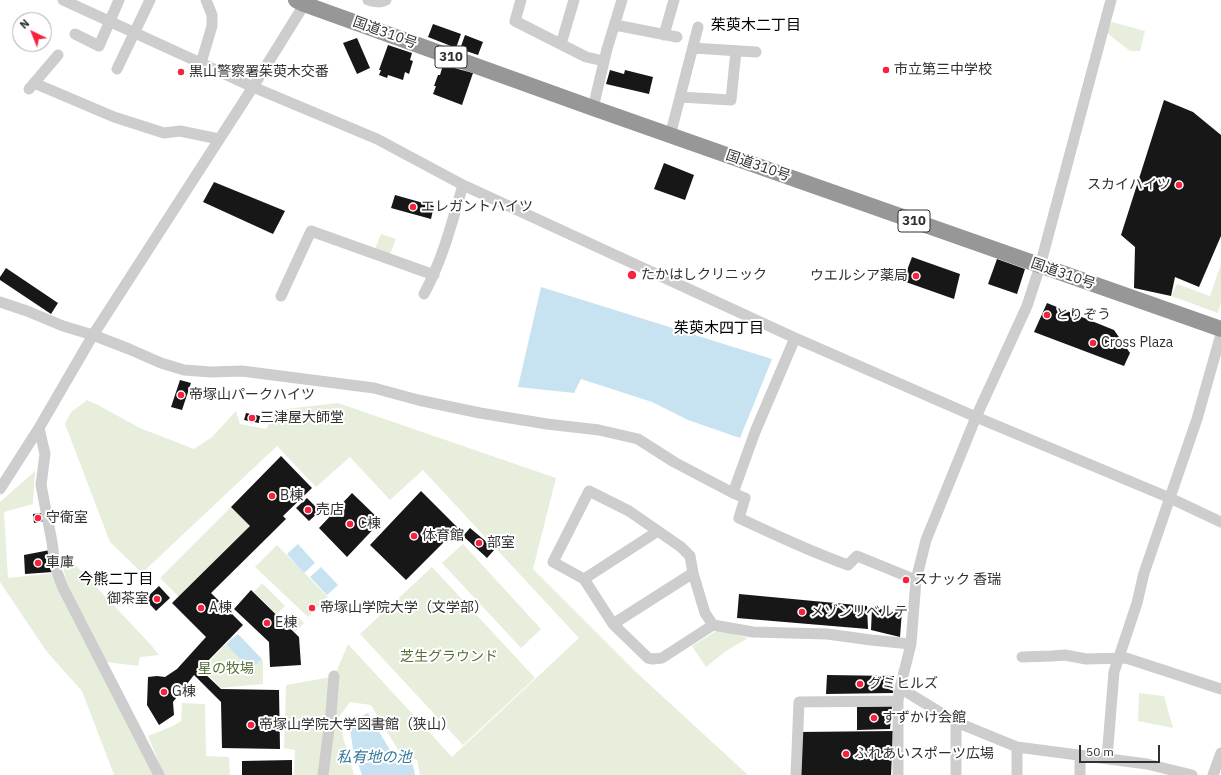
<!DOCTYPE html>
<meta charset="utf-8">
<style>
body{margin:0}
#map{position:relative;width:1221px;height:775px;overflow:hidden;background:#fff;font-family:"IBM Plex Sans",sans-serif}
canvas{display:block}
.north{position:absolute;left:12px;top:12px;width:40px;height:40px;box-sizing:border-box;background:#fff;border:1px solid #acacac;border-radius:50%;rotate:317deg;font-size:11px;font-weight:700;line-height:16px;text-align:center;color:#303030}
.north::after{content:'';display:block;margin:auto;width:14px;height:18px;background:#f7223d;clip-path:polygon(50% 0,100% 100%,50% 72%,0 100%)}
.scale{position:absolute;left:1079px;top:745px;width:81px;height:18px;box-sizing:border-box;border:2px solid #303030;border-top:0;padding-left:5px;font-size:12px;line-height:14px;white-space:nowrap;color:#303030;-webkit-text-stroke:3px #fff;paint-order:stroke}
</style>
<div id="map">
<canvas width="1221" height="775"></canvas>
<div class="north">N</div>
<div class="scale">50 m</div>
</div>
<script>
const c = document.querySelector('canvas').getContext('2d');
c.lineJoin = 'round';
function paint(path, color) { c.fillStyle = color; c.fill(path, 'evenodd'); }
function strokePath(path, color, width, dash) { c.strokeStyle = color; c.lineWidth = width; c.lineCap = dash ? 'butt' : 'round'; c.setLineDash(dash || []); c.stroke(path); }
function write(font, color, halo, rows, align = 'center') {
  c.font = font + ' "IBM Plex Sans","Noto Sans JP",sans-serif'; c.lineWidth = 4; c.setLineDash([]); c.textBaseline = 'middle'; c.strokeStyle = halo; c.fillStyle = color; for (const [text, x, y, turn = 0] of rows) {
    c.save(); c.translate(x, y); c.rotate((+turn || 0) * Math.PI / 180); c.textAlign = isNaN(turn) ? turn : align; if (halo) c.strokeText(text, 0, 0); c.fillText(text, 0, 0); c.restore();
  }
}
paint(new Path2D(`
 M1112 22 1145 31 1140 51H1130L1103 30Z
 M381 234 396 239 390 254 375 249Z
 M1221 264V302L1218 313 1171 296 1177 284 1210 296Z
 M87 400 98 405 140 428 194 449 212 437 236 411 240 424 266 429 277 410 338 403 556 478 533 569 637 673 748 775H420L417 760 400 753 371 705 350 702 339 717 344 741 354 775H323L334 677 348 644 452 757 579 638 423 470 390 500 350 457 316 487 277 446 142 573 110 542 65 424 71 412Z
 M35 471 33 504 4 512 8 578 55 573 159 775H114L82 691 47 652 0 582V502Z
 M231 507 250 526 179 597 160 578Z
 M463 544 541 629 521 648 442 563Z
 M277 545 328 597 308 617 255 567Z
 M70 559 151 645 159 655 140 657 138 666 106 662 67 586 63 566Z
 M432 567 535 678 463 745 360 634Z
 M262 583 285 606 277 614 254 592Z
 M293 612 304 623 295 632 284 620Z
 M718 630 748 638 726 651 706 667 692 646Z
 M226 644 250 670 262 659 263 661V684L221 688 203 669Z
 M331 677 319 775H294L295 750 284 748 286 685Z
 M1139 693 1164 696 1173 728 1138 721Z
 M182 703 205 704 206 756 229 757 230 775H164L148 736 173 726 181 721Z`), '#e7eedc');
paint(new Path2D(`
 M541 287 772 359 740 438 688 420 652 402 581 379 574 393 518 387Z
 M298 544 315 563 304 573 287 554Z
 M321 567 338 585 327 595 310 577Z
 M238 634 262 659 250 670 226 644Z
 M368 713 390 750 413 765 415 775H362L353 749 349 722Z`), '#c7e2f0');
paint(new Path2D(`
 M433 24 461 34 456 48 428 37Z
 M465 35 483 42 478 55 460 49Z
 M357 38 370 68 357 74 343 43Z
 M388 45 412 53 410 60 413 61 409 74 405 72 403 80 388 75 387 78 379 75 381 70H379Z
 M443 65 473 73 462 105 433 94 436 86H434L438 75H440Z
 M610 70 624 74 625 70 653 77 649 94 606 84Z
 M1164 100 1193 112 1221 135V236L1199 287 1175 277 1171 296 1134 288 1135 247 1121 235Z
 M664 163 694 175 685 200 654 189Z
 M214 182 285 211 273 234 203 202Z
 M395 195 434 206 431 219 391 208Z
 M912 257 960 274 954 299 903 281Z
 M997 259 1025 269 1017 294 988 284Z
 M6 268 58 303 51 314 0 280V277Z
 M1047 303 1114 330 1130 353 1124 366 1034 332Z
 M180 380 191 383 182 410 171 407Z
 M246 413 260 416 259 423 244 420Z
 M281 456 312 488 283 516 286 519 211 593 243 625 200 669 221 689 279 690 280 749 222 748 221 702 194 675 173 702 174 715 159 725 147 705 148 677 157 676 165 677 177 669 206 637 172 603 250 526 231 507Z
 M421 491 458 528 406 580 370 545Z
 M352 493 381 521 347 557 319 528Z
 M307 498 320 511 309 521 296 508Z
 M43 513 44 521 34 523 33 514Z
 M470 528 495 549 487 558 463 536Z
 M50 550 53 572 25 574 24 555Z
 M159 586 170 598 156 611 145 599Z
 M251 590 299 637 301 665 270 667 269 642 234 609Z
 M739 594 867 606 868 629 737 618Z
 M872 608 902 611 900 637 871 630Z
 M827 675 894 676 893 693 826 694Z
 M892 706 890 729 857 730V707Z
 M893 731 891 775H800L799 732Z
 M292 760V775H242V761Z`), '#171717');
strokePath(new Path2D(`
 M63 0 253 87 377 139 463 185 795 338 976 417 1170 498 1221 522
 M368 0C373 2 381 3 386 0
 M521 0 515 21 586 57 604 61
 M615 25 677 37
 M75 34 99 46 119 0
 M664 35 674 0
 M561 44 574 0
 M693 48 756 52
 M201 63 212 26V15L206 0
 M117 69 150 0
 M34 83 114 117 164 133 180 131 219 139
 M29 89 58 55
 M680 97 731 100 736 51
 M593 108 607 49 622 0
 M670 136 698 27
 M424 294C443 259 452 222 463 185
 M281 296 311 231 434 275
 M0 302 27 311 63 326 93 335 129 349 161 363 184 370 211 372 242 371 374 388 418 400 480 413 547 424 599 430 638 439 674 462 733 493 745 498 739 518C775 535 811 552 848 565L857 556 916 580
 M39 428 45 454 41 485 52 542 55 566 62 586 159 775
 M0 489 39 428 93 335 253 87 307 0
 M733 493 755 432 795 338
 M584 579 658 531
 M613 624 693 573
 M713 625 705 613 693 573 690 556 681 547 629 511 589 491 553 562 584 579 613 624 648 658 653 659 662 658 713 625 753 632 827 634 871 640 911 644
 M1022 657 1052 656 1065 655 1086 659 1126 658 1221 689
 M900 688 956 722 1017 747 1147 764 1192 775
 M1107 758 1114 672 1137 603 1144 573 1197 419 1221 334
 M323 775 331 713 334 676
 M796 775 799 702 898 701
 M898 775V701L900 688 911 644 916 580 926 540 976 417 1027 306 1040 266 1111 0
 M956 775V722
 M1017 775V747
 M1080 775V755
 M1213 775 1221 753`), '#cdcdcd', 11);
strokePath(new Path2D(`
 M296 0 304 4 593 108 1221 329`), '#979797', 16);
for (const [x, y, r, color] of [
 [886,70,4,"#f7223d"],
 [181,72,4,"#f7223d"],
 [1179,185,4,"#f7223d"],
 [413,207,4,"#f7223d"],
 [632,275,5,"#f7223d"],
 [916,276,4,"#f7223d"],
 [1047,315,4,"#f7223d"],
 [1093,343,4,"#f7223d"],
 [181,395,4,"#f7223d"],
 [252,418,4,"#f7223d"],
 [272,496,4,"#f7223d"],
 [308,510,4,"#f7223d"],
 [38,518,4,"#f7223d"],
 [350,524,4,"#f7223d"],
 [414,536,4,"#f7223d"],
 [479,543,4,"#f7223d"],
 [38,563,4,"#f7223d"],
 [906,580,4,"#f7223d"],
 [157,599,4,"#f7223d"],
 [201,608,4,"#f7223d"],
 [312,608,4,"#f7223d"],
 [802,612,4,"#f7223d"],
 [267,623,4,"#f7223d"],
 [860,684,4,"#f7223d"],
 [164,692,4,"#f7223d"],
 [874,718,4,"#f7223d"],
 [251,725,4,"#f7223d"],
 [846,754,4,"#f7223d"]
]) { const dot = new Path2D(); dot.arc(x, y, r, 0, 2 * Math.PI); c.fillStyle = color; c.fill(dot); strokePath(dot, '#fff', 1.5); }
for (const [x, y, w] of [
 [451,57,32],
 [914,221,32]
]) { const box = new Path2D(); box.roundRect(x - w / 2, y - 11, w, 22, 3); c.fillStyle = '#fff'; c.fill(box); strokePath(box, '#303030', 1); }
write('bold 13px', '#303030', null, [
 ["310",451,57],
 ["310",914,221]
]);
write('14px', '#303030', '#fff', [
 ["国道310号",385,33,20],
 ["国道310号",758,166,19],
 ["国道310号",1063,274,19]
]);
write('14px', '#303030', '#fff', [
 ["市立第三中学校",894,70],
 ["黒山警察署茱萸木交番",189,72],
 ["スカイハイツ",1171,185,"right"],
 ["エレガントハイツ",421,207],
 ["たかはしクリニック",641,275],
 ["ウエルシア薬局",908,276,"right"],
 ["とりぞう",1055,315],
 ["Cross Plaza",1101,343],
 ["帝塚山パークハイツ",189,395],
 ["三津屋大師堂",260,418],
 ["B棟",280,496],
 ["売店",316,510],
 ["守衛室",46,518],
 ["C棟",358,524],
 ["体育館",422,536],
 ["部室",487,543],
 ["車庫",46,563],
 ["スナック 香瑞",914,580],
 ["御茶室",149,599,"right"],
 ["A棟",209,608],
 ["帝塚山学院大学（文学部）",320,608],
 ["メゾンリベルテ",810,612],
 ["E棟",275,623],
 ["グミヒルズ",868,684],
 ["G棟",172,692],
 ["すずかけ会館",882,718],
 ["帝塚山学院大学図書館（狭山）",259,725],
 ["ふれあいスポーツ広場",854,754]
], 'left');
write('14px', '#557038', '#fff', [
 ["芝生グラウンド",449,657],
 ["星の牧場",226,669]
]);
write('15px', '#000', '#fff', [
 ["茱萸木二丁目",756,26],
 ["茱萸木四丁目",719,329],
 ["今熊二丁目",116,580]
]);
write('italic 15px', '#35789b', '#fff', [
 ["私有地の池",374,758]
]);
</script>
